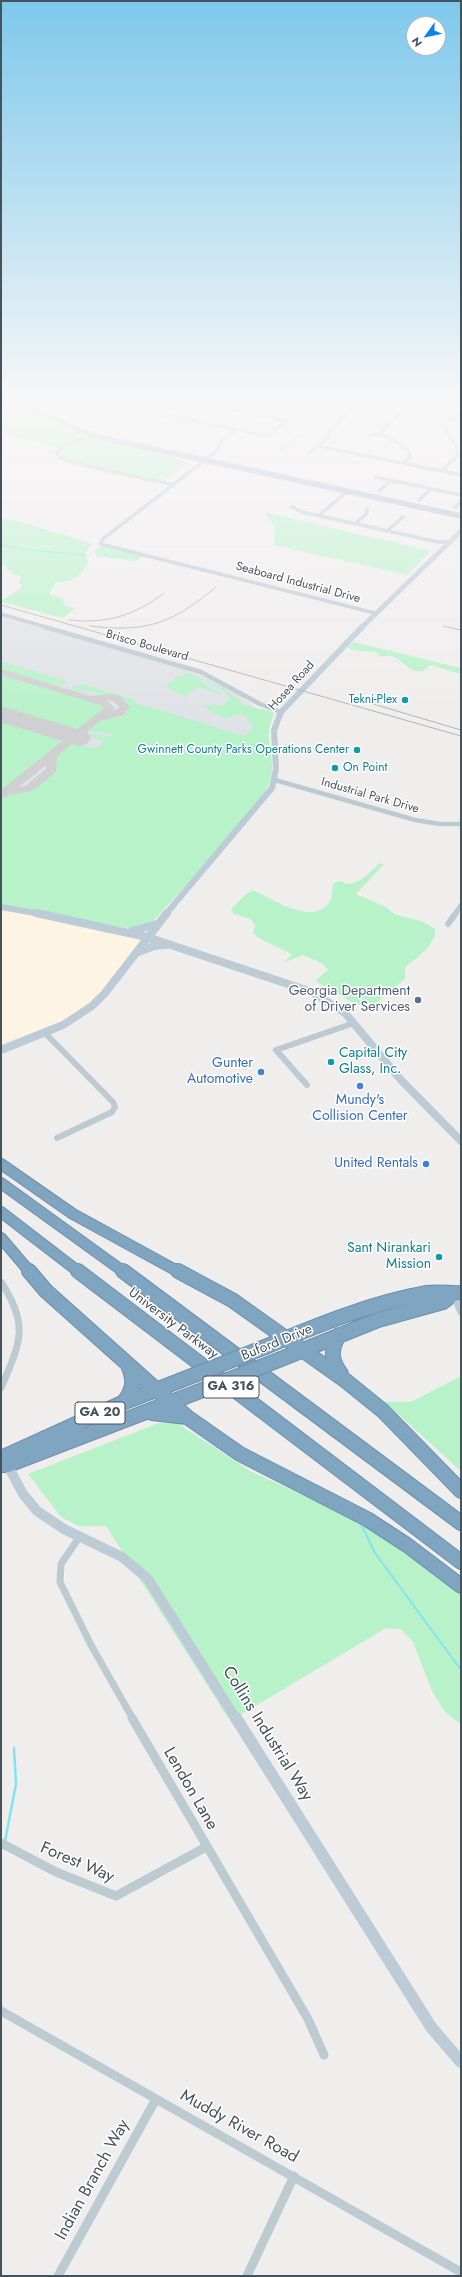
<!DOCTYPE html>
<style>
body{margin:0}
#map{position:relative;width:462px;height:2277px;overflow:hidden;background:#f0eded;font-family:Jost,sans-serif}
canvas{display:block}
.frame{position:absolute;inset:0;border:2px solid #44535c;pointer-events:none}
.north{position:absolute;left:406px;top:16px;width:40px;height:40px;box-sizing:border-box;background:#fff;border:1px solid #b4babe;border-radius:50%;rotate:237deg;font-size:11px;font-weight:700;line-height:16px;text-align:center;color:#44535c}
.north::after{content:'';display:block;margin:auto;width:14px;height:18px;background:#0981ee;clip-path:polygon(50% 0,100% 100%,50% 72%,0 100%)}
</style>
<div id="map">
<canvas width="462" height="2277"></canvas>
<div class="frame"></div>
<div class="north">N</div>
</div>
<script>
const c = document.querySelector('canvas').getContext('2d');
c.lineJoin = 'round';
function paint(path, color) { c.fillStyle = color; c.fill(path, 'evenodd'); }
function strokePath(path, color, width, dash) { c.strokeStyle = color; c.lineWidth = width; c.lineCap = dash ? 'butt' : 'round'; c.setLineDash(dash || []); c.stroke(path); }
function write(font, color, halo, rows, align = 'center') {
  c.font = font + ' Jost,sans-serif'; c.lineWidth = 3; c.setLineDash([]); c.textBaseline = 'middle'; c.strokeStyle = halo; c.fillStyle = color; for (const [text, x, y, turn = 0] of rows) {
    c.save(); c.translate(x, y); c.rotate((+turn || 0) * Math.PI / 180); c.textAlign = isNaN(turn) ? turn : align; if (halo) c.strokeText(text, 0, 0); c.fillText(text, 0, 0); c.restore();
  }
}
paint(new Path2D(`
 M1 907 147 939 98 998 64 1021 1 1044Z`), '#fdf4e4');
paint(new Path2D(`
 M1 616 205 675 234 691 254 706 264 734 1 902Z`), '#dfe2e6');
paint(new Path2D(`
 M1 399 82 435 55 448 1 432Z
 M86 437 172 456 187 463 169 478 161 481 75 462 66 459 61 453 64 448Z
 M264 512 431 551 407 575 274 545 275 528Z
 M1 519 19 521 93 544 85 552 88 564C78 577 73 583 56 582L49 594 64 599 63 605 75 608 63 618 1 602V599L3 600 23 586 19 583 21 576 13 575 1 562Z
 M105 546 144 555 136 561 96 556 94 551 97 548Z
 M354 642 461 668V674L430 665C416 682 404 661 394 657 389 654 385 657 379 656L376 652 352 650 347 647Z
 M1 661 66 681 67 684 57 687 1 670Z
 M187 673 204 679 200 681 223 695 198 687 185 697 165 686 179 675 182 676Z
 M1 674 103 705 107 709 82 729 73 731 1 708Z
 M207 681C220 682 234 697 243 704 245 706 267 710 273 712 274 718 269 724 269 730 267 757 281 769 262 796L207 863 151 923 134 929 1 905V799L6 795 29 791 56 770 53 758 72 743 96 749 105 741 84 734 112 736V734L88 731 103 719 123 717 128 711V705L122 699 109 694 101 695 85 690 76 693 71 690 72 687 84 684 132 699 136 703 244 736 254 727 242 713 226 719 203 707 206 705 222 706 230 698 228 697 227 693Z
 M1 719 60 738 64 742 1 793Z
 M380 863 384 864 356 894 386 907 394 914 423 922 435 929V936L429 946 417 958 408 964 405 969V979L391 990 381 992 382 998C363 1015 349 1000 332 990 326 986 320 986 316 980L328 970C323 962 312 959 303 955L282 963 292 955C281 947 260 941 253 933L255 926 251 919 234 914 231 909 246 894 253 890C273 899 311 926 329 903 334 897 330 889 334 883L341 881C355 891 369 872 380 863Z
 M461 1376V1471L385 1402H411Z
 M159 1423H177L250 1471 372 1527 461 1593V1724L445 1712 432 1691 413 1642 401 1629 386 1628 230 1721 106 1526H78L61 1517 28 1474Z`), '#b7f2c9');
paint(new Path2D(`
 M93 398H121L105 409 89 405 87 401Z`), '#80e5f3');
strokePath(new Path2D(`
 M116 402 141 405
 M152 406 188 405 223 398
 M279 452 309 427 316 414 333 398
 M1 545 29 550 84 555`), '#80e5f3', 1);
strokePath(new Path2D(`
 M360 1522 375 1553 461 1670`), '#80e5f3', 2);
strokePath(new Path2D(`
 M5 1841 16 1784 14 1748`), '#80e5f3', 2.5);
paint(new Path2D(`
 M1 669 91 696 108 694 120 696 130 707 124 715 100 721 57 756 56 772 32 791 9 795 1 799V790L104 708 100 705 1 675ZM106 700 112 701 120 707 111 712 115 708ZM46 765V769L25 786 19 787Z`), '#d0d0d2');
paint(new Path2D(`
 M1 706 87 732 91 738 87 744 78 746 1 722Z`), '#d0d0d2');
const highwayFar1 = new Path2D(`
 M1 1164 73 1214 179 1272
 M1 1183 124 1272
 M1 1212 79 1272
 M1 1238 30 1272`);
const highway = new Path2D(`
 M29 1271 46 1291 187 1417 240 1454 367 1519 407 1545 461 1586
 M78 1271 461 1562
 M123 1271 461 1523
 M178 1271 232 1300 346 1381 383 1411 461 1491
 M339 1335C330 1350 331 1360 341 1374
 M265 1347C318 1325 371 1303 427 1293 439 1291 450 1294 461 1293
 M281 1359 378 1320 443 1302 453 1294
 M123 1403C133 1391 135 1380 128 1365
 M152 1413 187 1417
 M1 1458 122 1403 179 1381
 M1 1465H8L195 1393`);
strokePath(highwayFar1, '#6b90ad', 12);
strokePath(highway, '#6b90ad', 16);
strokePath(new Path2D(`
 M154 398 147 405 152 412 267 436 287 421 233 410
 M267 398 287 402
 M268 417 292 398
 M235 430 224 438 217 451 104 538 100 544 375 613
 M374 435 382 434
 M94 436C80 437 68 443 57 451L59 457 77 464 174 485
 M318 446 461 475
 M309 453 324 441 341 419 365 398
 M403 463 410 457 409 450 382 434 381 431 416 398
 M442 471 458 455C458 442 444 435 445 423L461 413
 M375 477 461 495
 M379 491 390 481
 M419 500 431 489
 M292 507 302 512 438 542H450
 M455 508 461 501
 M318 516 348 491
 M355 524 367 513V509
 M387 531 403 517
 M1 614 49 628`), '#bccad1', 3.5);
strokePath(new Path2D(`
 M45 627 201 672 260 704 281 712
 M275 780 415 820 440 824H461
 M455 914 461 905`), '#bccad1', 4.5);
strokePath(new Path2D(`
 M448 924 456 913
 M45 1033 113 1102 115 1107 112 1112 57 1138
 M307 1085 276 1050 354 1023`), '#bccad1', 6);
strokePath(new Path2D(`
 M1 1282C30 1326 20 1343 1 1388
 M453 1294 461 1312
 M80 1536 61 1564 60 1582 91 1645 133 1719`), '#bccad1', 7);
strokePath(new Path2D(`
 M132 1718 308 2019 324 2055
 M1 1843 56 1872 116 1896 206 1847
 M1 2011 461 2272
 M58 2276 156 2099
 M247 2276 294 2176`), '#bccad1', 9);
strokePath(new Path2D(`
 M361 628 461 531`), '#bccbd6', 5);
strokePath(new Path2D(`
 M1 907 41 914
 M166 914 272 788 276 769 274 730 281 712 362 627`), '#bccbd6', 6);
strokePath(new Path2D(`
 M36 913 147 937 312 992 345 1013 401 1080 461 1141
 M132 931 157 924
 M136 953 154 946 166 945
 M1 1050 63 1025 92 1006 105 993 167 913`), '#bccbd6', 8);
strokePath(new Path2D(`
 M6 1462 23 1494 37 1511 64 1529 122 1557 148 1579 236 1719`), '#bccbd6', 10);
strokePath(new Path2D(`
 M236 1718 431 2027 461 2062`), '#bccbd6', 12);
strokePath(new Path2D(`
 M4 398 94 436 461 516`), '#aac0cf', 5.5);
strokePath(highwayFar1, '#80a5c1', 10);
strokePath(highway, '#80a5c1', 14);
strokePath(new Path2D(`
 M1 605 461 736
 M69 620C106 624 134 616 164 593
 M90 626C147 633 173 623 216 587
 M443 626 461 630
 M353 698 461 730`), '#afb3b8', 1);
const highwayBridge = new Path2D(`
 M179 1381 265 1347
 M195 1393 281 1359`);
strokePath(highwayBridge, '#6b90ad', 16, []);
strokePath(highwayBridge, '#80a5c1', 14);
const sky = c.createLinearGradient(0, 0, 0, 717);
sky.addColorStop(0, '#7ec8ec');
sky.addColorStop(0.56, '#f8f7f7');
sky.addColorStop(1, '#f8f7f700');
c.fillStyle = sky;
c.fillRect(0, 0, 462, 717);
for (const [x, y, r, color] of [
 [405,700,4,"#0f9aa8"],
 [357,750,4,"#0f9aa8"],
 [335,768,4,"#0f9aa8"],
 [418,1000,4,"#5c6f8a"],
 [331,1062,4,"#0f9aa8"],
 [261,1072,4,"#3f7fe0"],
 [360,1086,4,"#3f7fe0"],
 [426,1164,4,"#3f7fe0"],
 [439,1257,4,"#0f9aa8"]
]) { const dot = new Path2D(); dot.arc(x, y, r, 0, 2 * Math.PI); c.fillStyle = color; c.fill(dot); strokePath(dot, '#fff', 1.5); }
write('12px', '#44535c', '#fff', [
 ["Seaboard Industrial Drive",298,583,15],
 ["Brisco Boulevard",147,646,16],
 ["Hosea Road",292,686,-48],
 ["Industrial Park Drive",370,796,16]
]);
write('12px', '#0d838f', '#fff', [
 ["Tekni-Plex",397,700],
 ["Gwinnett County Parks Operations Center",349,750],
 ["On Point",343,768,"left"]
], 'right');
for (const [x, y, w] of [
 [231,1387,56],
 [100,1413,50]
]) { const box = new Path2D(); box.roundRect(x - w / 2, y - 11, w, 22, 3); c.fillStyle = '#fff'; c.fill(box); strokePath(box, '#44535c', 1); }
write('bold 13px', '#44535c', null, [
 ["GA 316",231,1387],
 ["GA 20",100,1413]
]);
write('14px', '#4e5e75', '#fff', [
 ["Georgia Department",410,992],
 ["of Driver Services",410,1008]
], 'right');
write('14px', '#0d838f', '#fff', [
 ["Capital City",339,1054],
 ["Glass, Inc.",339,1070],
 ["Sant Nirankari",431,1249,"right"],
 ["Mission",431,1265,"right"]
], 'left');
write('14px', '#366cbe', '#fff', [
 ["Gunter",253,1064],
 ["Automotive",253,1080],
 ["Mundy's",360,1101,"center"],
 ["Collision Center",360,1117,"center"],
 ["United Rentals",418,1164]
], 'right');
write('14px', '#44535c', '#fff', [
 ["University Parkway",173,1324,37],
 ["Buford Drive",277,1343,-22]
]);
write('17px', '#44535c', '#fff', [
 ["Collins Industrial Way",267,1734,58],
 ["Lendon Lane",190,1789,60],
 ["Forest Way",77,1863,23],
 ["Muddy River Road",239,2127,29],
 ["Indian Branch Way",93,2180,-61]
]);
</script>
